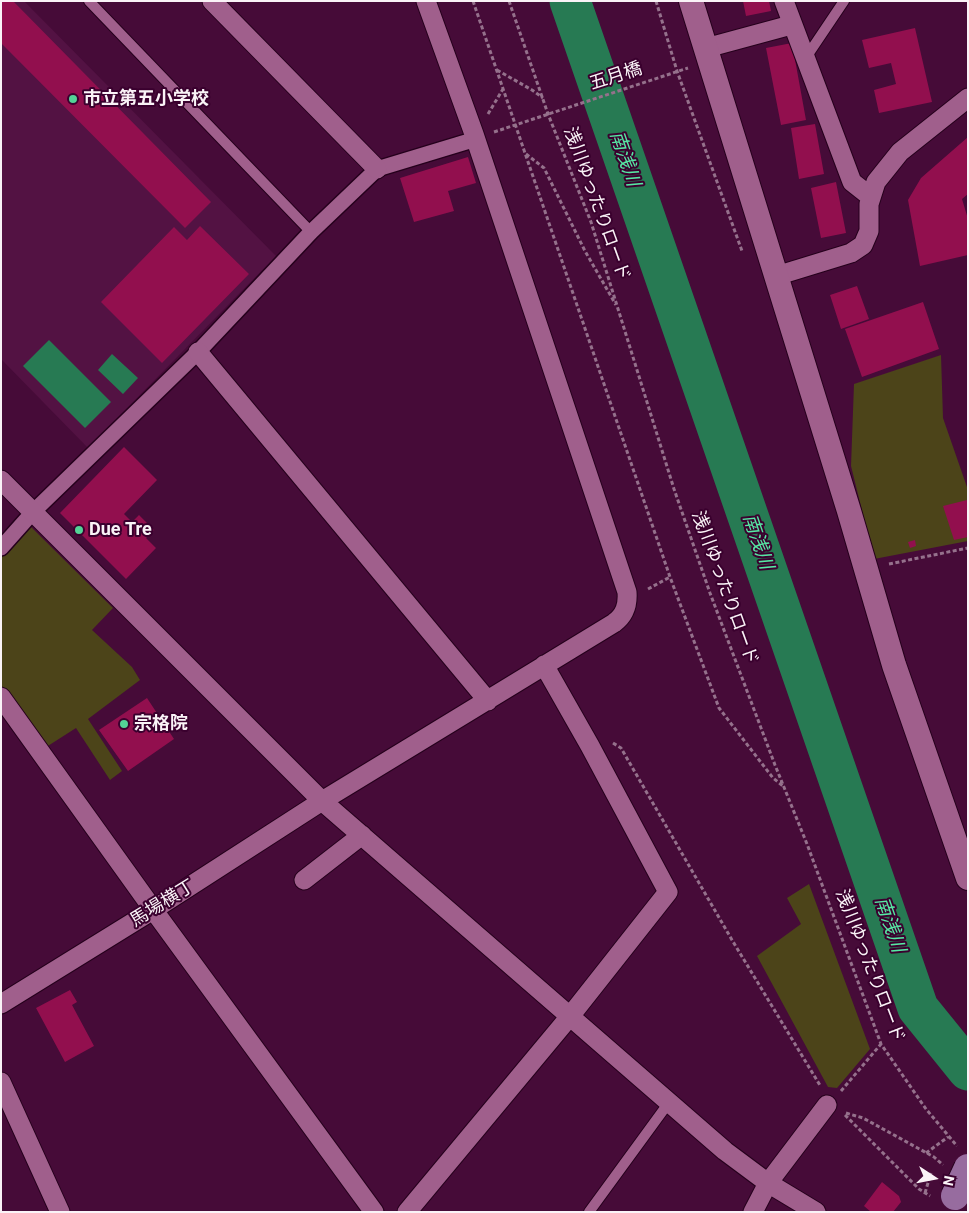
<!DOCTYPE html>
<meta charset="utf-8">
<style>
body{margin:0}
#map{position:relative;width:969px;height:1213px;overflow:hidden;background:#460b38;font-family:Roboto,sans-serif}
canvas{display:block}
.frame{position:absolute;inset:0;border:2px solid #faf3f7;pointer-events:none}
.north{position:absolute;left:909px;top:1153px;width:50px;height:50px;-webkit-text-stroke:4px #3a002e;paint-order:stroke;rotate:101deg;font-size:14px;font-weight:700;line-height:20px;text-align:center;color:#faf3f7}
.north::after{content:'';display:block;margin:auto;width:18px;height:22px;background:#faf3f7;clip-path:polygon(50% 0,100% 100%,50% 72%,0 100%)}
</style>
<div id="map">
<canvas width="969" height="1213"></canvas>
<div class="frame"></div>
<div class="north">N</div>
</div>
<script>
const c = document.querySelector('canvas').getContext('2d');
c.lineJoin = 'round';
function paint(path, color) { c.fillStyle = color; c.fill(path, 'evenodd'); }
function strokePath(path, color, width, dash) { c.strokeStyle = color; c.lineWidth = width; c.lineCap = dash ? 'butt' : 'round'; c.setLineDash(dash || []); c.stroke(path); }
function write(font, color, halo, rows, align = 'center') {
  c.font = font + ' Roboto,"Noto Sans JP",sans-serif'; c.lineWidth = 4; c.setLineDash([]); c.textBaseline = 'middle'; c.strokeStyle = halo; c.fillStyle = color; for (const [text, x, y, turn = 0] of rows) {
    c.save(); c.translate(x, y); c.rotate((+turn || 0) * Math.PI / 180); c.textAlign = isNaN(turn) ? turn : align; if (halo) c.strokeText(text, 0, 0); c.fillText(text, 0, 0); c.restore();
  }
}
paint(new Path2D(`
 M1 1H24L276 256 88 448 1 359Z`), '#531243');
paint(new Path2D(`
 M941 355 943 418 968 490V541L874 559 851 466 854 384Z
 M25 521 113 608 92 630 132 667 140 680 88 719 122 771 110 780 76 728 40 751 1 697V548Z
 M809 884 870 1049 837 1088 828 1087 757 956 801 924 787 898Z`), '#4c4419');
paint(new Path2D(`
 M49 340 111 402 85 428 23 366Z
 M112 354 138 378 123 394 98 370Z`), '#277a53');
strokePath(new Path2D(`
 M570 1 918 1008 968 1070`), '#277a53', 41);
paint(new Path2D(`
 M1 1H13L211 202 185 228 1 43Z
 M743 1H769L771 11 746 16Z
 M915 28 932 102 879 113 874 90 896 84 891 63 869 68 862 40Z
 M792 43 806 120 781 125 766 48Z
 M815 124 824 174 799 179 791 128Z
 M968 137V194L962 199 968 219V255L920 266 908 200 921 178Z
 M468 157 476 183 448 191 454 211 414 222 400 178Z
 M836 182 846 233 821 238 811 188Z
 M200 226 249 274 162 363 101 302 174 227 187 240Z
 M857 286 869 319 841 329 830 295Z
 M923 302 939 349 862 377 845 329Z
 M124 447 157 480 124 514 132 522 139 515 154 530 146 538 156 548 126 579 60 513Z
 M967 500 968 537 954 540 943 506Z
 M915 540 916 546 910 548 908 542Z
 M147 698 174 739 128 771 99 730Z
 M70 990 77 1002 72 1005 94 1046 65 1062 36 1008Z
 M882 1182 899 1196 901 1202 893 1212H871L864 1206Z`), '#920f4e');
const service = new Path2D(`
 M89 1 311 232
 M805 59 844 1
 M589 1212 670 1101`);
const pedestrian = new Path2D(`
 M1 548 33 512 198 352 311 232 377 169 476 139`);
const minor = new Path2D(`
 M212 1 377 169
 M784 1 852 182 871 197
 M706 48 791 25
 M776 276 851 253 863 245 869 231V204L876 182 900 152 968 98
 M198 352 488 701
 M1 480 322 801 725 1151 768 1183 816 1212
 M1 697 160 919 374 1212
 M304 880 362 835
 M1 1004 153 910 322 801 614 623C625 615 628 605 627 592L474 134 426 1
 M1 1082 60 1212
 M407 1212 571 1015 668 892 590 746 544 665
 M753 1212 768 1183 827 1105`);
const tertiary = new Path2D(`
 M691 1 849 511 894 665 968 878`);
strokePath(service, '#25001c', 12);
strokePath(pedestrian, '#25001c', 18);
strokePath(minor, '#25001c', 21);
strokePath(tertiary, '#25001c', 26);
strokePath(new Path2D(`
 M473 1 670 577 719 708 773 778 783 786
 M509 1 548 114 591 222 674 489 710 593 775 765 807 844 881 1044 926 1109 957 1146
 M656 1 677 71 742 251
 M497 70 532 90 543 98
 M488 114 503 89
 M494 132 688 68
 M526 154 544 168 585 251 616 305
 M889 564 968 548
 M648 589 670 577
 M613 743 621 748 732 940 821 1087
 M841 1091 881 1044
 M846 1113 863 1118 934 1157 943 1165
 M845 1115 919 1189 930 1196
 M926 1153 948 1137
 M925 1193 931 1173`), '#95718c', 3, [4, 2.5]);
strokePath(service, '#a05f8c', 10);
strokePath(pedestrian, '#a05f8c', 15);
strokePath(minor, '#a05f8c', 19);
strokePath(tertiary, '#a05f8c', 24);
const secondaryBridge = new Path2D(`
 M955 1196 968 1168`);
strokePath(secondaryBridge, '#25001c', 30, []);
strokePath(secondaryBridge, '#976c9f', 28);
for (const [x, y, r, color] of [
 [73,99,5,"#53d396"],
 [79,530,5,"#53d396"],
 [124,724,5,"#53d396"]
]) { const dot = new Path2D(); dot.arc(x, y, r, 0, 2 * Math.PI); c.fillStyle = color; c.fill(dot); strokePath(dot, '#3a002e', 2); }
write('18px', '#faf3f7', '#3a002e', [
 ["五月橋",616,77,-18],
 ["浅川ゆったりロード",596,204,70],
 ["浅川ゆったりロード",724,588,70],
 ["馬場横丁",163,904,-32],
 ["浅川ゆったりロード",869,966,69]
]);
write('bold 18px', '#faf3f7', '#3a002e', [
 ["市立第五小学校",83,99],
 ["Due Tre",89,530],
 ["宗格院",134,724]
], 'left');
write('italic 19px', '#57e8a4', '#3a002e', [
 ["南浅川",624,159,71],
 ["南浅川",757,542,71],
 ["南浅川",889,925,71]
]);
</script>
